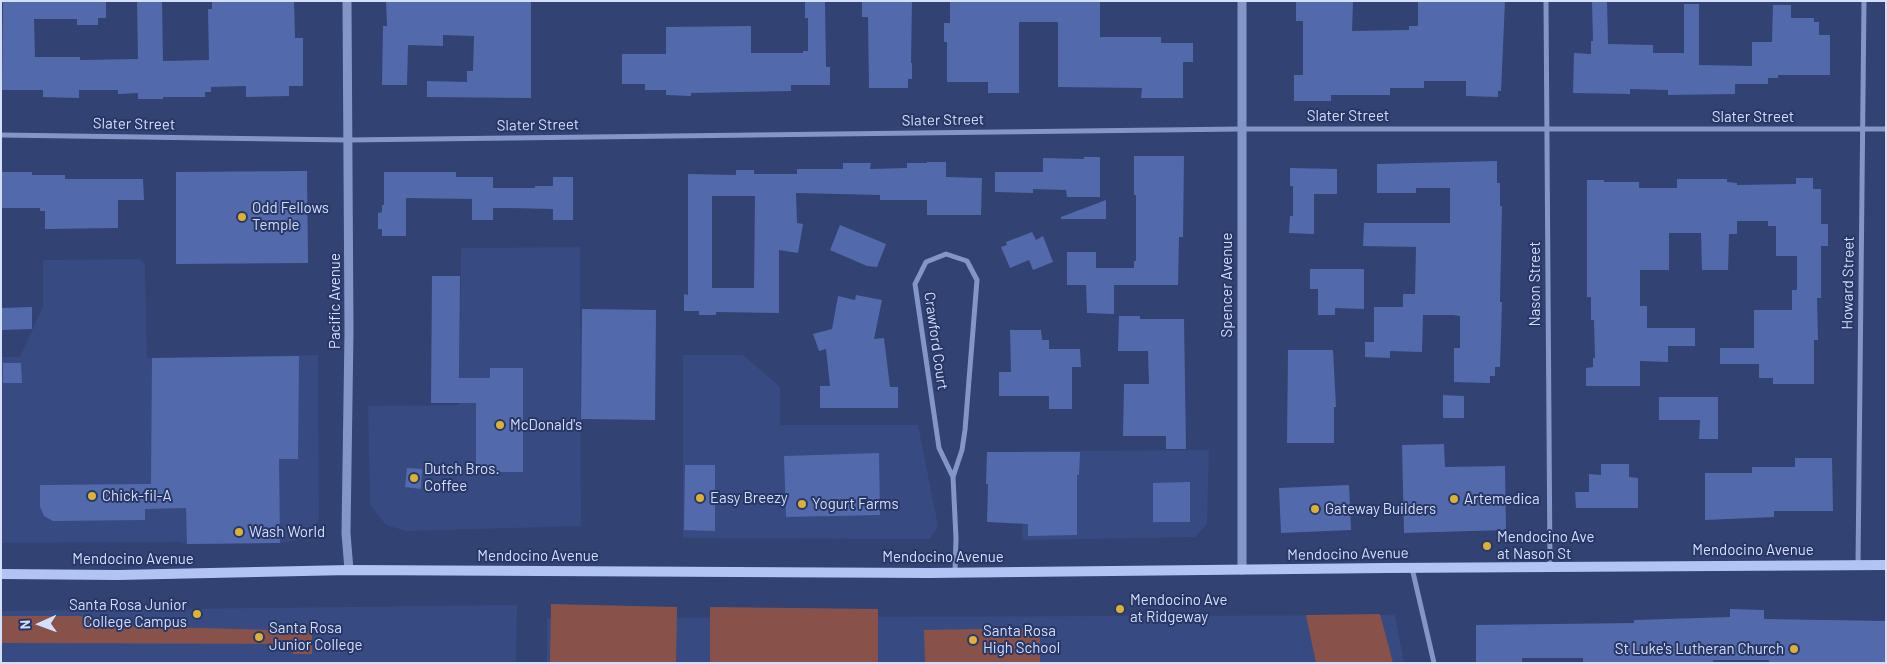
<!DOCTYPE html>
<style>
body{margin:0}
#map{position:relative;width:1887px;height:664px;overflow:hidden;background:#324272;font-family:Barlow,sans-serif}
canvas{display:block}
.frame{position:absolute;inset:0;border:2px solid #d4dffd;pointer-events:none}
.north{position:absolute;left:15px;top:599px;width:50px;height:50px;-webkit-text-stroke:4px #283766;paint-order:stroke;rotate:268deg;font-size:14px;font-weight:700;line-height:20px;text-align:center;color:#d4dffd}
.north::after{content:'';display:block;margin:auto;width:18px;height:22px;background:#d4dffd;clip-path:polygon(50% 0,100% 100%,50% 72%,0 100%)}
</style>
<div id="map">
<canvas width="1887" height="664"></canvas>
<div class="frame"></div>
<div class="north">N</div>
</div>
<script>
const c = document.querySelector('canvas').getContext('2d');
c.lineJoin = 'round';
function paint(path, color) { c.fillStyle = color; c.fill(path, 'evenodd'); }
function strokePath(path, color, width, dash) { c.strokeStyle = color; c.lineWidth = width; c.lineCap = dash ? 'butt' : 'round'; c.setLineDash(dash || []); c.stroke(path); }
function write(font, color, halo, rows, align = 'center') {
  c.font = font + ' Barlow,sans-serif'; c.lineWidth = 4; c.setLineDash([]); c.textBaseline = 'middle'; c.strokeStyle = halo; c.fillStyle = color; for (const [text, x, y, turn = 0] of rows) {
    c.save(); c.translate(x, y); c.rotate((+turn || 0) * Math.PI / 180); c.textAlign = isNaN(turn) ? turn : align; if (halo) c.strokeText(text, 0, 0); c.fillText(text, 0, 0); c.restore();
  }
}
paint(new Path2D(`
 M580 247 581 526 406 531 386 525 370 505 368 406 459 405 461 248Z
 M141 259 145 265 147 358 318 355 319 519 306 538 280 543 187 544 179 542 1 543V357H20L43 306V260Z
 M683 355H743L780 387V425H918L938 526 930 539 683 538Z
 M1209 450 1207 524 1195 537 1022 540 1023 451Z
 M517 605 516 663H1V611Z
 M1395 615 1404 663H547V618Z`), '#374a81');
paint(new Path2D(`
 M551 604 677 607 676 663H550Z
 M710 607 878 609V663H710Z
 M1380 614 1393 663H1316L1306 615Z
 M1 616H80L128 626 312 631V654H293L292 644 1 643Z
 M1040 628V663H925L924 630Z`), '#88524b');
paint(new Path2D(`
 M3 1H106V18H98V25H77V19H34L35 57H80V60L138 59 137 1H162L163 61 209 60 208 9H212V2L294 1 295 38H303V86H289V96L246 97V86L211 87V92H205V97H163V99H138V93L118 94V90H79V98L43 97V90H2Z
 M386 1H531V98L427 97V81L467 82V71H473L474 36 443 35V46L408 45 407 85H382L383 26H387Z
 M805 1 825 2 826 67H830V85H791V91L691 93V96L666 95V90H645V84H622V54H666V27L751 26V53H803V51H808V18H805Z
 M862 1H912L911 63H912V79H908V88H869L868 17H862Z
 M950 1H1100V37H1161V43H1193V62H1183V98H1141L1142 88 1058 87V22H1019V93H988V82H947V42H944V23H950Z
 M1296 1H1353L1352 31 1409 30V26H1418V1H1505L1501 91H1498V97L1466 96V81H1424V88H1390V95H1331V101H1294V75H1303V21H1296Z
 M1592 1H1607L1608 44 1653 45V53H1684V4H1699V65L1752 66V42H1772L1773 5H1791V18H1814V22H1819V35H1830V75H1778V78H1768V84H1735V94L1668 95V90L1630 89V94L1573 93 1574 53 1591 54V41H1593Z
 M1134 156H1184L1183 237H1179L1178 285H1114V314L1087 313 1086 285H1067V252H1096V268H1134V261H1136V195H1134Z
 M1084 157H1100V197H1067L1066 190 1033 189V193L995 192V172H1043V158L1084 159Z
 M1497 161V183H1500V206H1502L1500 302H1502L1500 367H1495V376H1490V383L1454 382V348H1460V316L1453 315H1423L1422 352 1390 351V358L1365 357V342H1374V307H1403V294H1415L1416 247 1363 246 1364 223H1450V188H1416V193H1377V164Z
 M927 162H946V177L982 178 981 215H927V200H880V195L796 193 797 223 803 224 798 253 779 250V313L716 312V315H699V311H684V294L688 295V174L736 175V170H754V174H797V169H843V163H871L870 169 907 168V163H927ZM712 196H755L754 288H712Z
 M1290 168 1337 169V194H1314V234L1289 233 1290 216H1293V186H1290Z
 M307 171 308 263 176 264V172Z
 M1 172H32V175H65V179H143L144 200H118V228L45 229V211H40V208H1Z
 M384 172H456V177H493V188H535V186H553V177H573V220H553V209L511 208H493V220H472V199L406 198V236H382V229H378V213L382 212V205H384Z
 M1796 178H1813V189H1821V224H1828V246H1821V298H1817L1818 340H1814V384H1773V378H1759V364H1720V348H1754V310H1792V290H1797V256H1776V226H1768V221H1737V234H1729L1728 270H1702L1701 233H1669V270H1640V306H1647V328H1695V346H1668V362L1640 361V386H1586V368L1593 367V358H1595L1594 320H1591V297H1587V180H1604V182H1639V188H1677V179H1727V182L1737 183V185L1796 184Z
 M1106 200V219H1061V217Z
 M840 225 886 244 877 267 867 266 830 250Z
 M1032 232 1036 240 1043 236 1053 262 1033 270 1029 260 1010 268 1001 247 1007 245 1006 242Z
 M1310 269H1364V309L1335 308V315H1318V289H1310Z
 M432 276H460L459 378H490V368H523V472H476V403H431Z
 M856 295 882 300 874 339 884 338 890 387H898V408H820V386H830L826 349 819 351 813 334 832 329 838 296 855 300Z
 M32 307V329L1 330V308Z
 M582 309 656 310 655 420 581 419Z
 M1119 316H1140V319H1184L1186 449H1166V436H1123L1124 384H1149L1148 351H1118Z
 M1010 330H1041L1042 340H1049V349H1080L1081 367H1072V409H1049V396H999V372H1011Z
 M1288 350H1333L1336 407H1334V443H1287Z
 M299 356 298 459H279L280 543 187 544 186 508 145 509V520L53 521 44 516 40 507V485L151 484 152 358Z
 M3 363H21L22 383H3Z
 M1443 395 1464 396V418H1443Z
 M1659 397H1718V439H1699L1700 420H1659Z
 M1444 444 1445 467 1505 466 1506 530 1404 533 1402 445Z
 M987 452H1080L1079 475H1077V535L1028 536V524L987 522 988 484H986Z
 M879 453 880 515 786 517 784 456Z
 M1795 458H1832L1833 511H1774V517L1705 520V473H1752V467H1795Z
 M1601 464H1629V477L1638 478V508H1576L1575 492H1589V474L1601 475Z
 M685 465H715V531L684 530Z
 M407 468 422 469 421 489 405 487Z
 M1190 482V522H1153V483Z
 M1349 485 1351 530 1281 533 1279 488Z
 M1730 609 1764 610V619L1886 621V663H1769V660H1713V663H1583V658H1522V663H1476V625L1634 623V620L1730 617Z`), '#526aac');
strokePath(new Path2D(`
 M1546 1 1550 567
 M1 135 348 140 1241 129H1886
 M953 477 939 448 915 284 926 262 946 254 967 261 977 280 965 430 962 450 953 477 956 538 955 572
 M1858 565 1864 1
 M1412 568 1434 663`), '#8396c7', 5);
strokePath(new Path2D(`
 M347 1 349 332 346 533 349 570
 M1242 570V1`), '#8396c7', 9);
strokePath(new Path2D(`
 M1 574 118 575 349 570 929 573 1386 568 1886 565`), '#b2c4f3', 10);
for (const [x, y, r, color] of [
 [242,217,5,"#ddb133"],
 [500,425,5,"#ddb133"],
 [414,478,5,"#ddb133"],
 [92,496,5,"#ddb133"],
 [700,498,5,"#ddb133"],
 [1454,499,5,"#ddb133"],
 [802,504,5,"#ddb133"],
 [1315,509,5,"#ddb133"],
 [239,532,5,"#ddb133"],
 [1487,546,5,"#ddb133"],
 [1120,609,5,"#ddb133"],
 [197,614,5,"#ddb133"],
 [259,637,5,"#ddb133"],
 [973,640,5,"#ddb133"],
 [1794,649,5,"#ddb133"]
]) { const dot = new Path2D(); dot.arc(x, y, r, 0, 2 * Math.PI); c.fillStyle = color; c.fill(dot); strokePath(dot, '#283766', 2); }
write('15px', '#d4dffd', '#283766', [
 ["Slater Street",1348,116],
 ["Slater Street",1753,117],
 ["Slater Street",943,120,-1],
 ["Slater Street",134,124,1],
 ["Slater Street",538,125,-1],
 ["Howard Street",1848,283,-89],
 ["Nason Street",1535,284,-90],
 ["Spencer Avenue",1227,285,-90],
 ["Pacific Avenue",335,301,-90],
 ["Crawford Court",936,341,82],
 ["Mendocino Avenue",1753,550],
 ["Mendocino Avenue",1348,554,-1],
 ["Mendocino Avenue",538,556],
 ["Mendocino Avenue",943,557],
 ["Mendocino Avenue",133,559]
]);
write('15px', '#d4dffd', '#283766', [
 ["Odd Fellows",252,208],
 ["Temple",252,225],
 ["McDonald's",510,425],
 ["Dutch Bros.",424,469],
 ["Coffee",424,486],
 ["Chick-fil-A",102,496],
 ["Easy Breezy",710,498],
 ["Artemedica",1464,499],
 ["Yogurt Farms",812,504],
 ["Gateway Builders",1325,509],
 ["Wash World",249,532],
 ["Mendocino Ave",1497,537],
 ["at Nason St",1497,554],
 ["Mendocino Ave",1130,600],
 ["at Ridgeway",1130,617],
 ["Santa Rosa Junior",187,605,"right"],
 ["College Campus",187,622,"right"],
 ["Santa Rosa",269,628],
 ["Junior College",269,645],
 ["Santa Rosa",983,631],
 ["High School",983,648],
 ["St Luke's Lutheran Church",1784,649,"right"]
], 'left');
</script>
